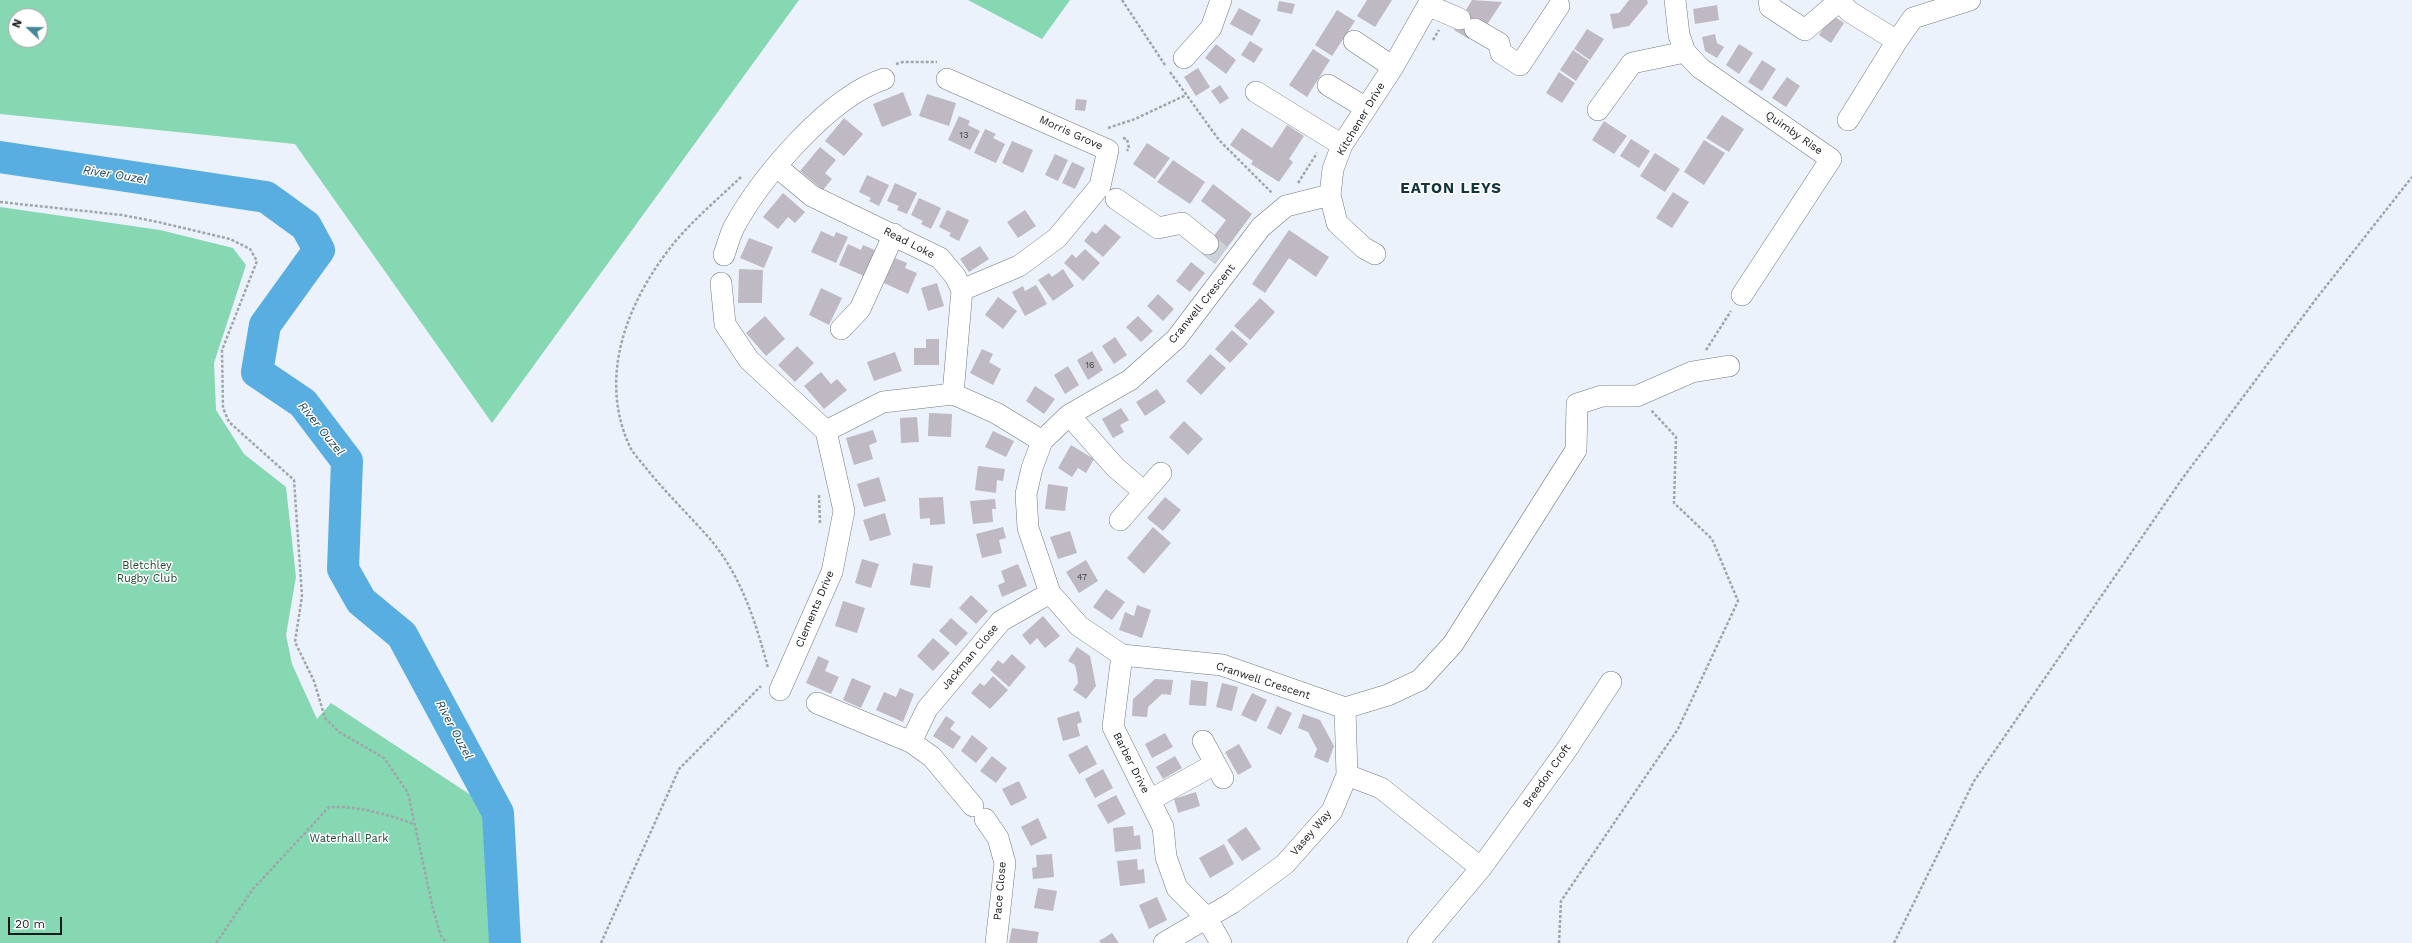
<!DOCTYPE html>
<style>
body{margin:0}
#map{position:relative;width:2412px;height:943px;overflow:hidden;background:#ecf2fb;font-family:"Work Sans",sans-serif}
canvas{display:block}
.north{position:absolute;left:8px;top:8px;width:40px;height:40px;box-sizing:border-box;background:#fff;border:1px solid #a3a3a5;border-radius:50%;rotate:292deg;font-size:11px;font-weight:700;line-height:16px;text-align:center;color:#181a1d}
.north::after{content:'';display:block;margin:auto;width:14px;height:18px;background:#448697;clip-path:polygon(50% 0,100% 100%,50% 72%,0 100%)}
.scale{position:absolute;left:8px;top:917px;width:54px;height:18px;box-sizing:border-box;border:2px solid #181a1d;border-top:0;padding-left:5px;font-size:12px;line-height:14px;white-space:nowrap;color:#181a1d;-webkit-text-stroke:3px #fff;paint-order:stroke}
</style>
<div id="map">
<canvas width="2412" height="943"></canvas>
<div class="north">N</div>
<div class="scale">20 m</div>
</div>
<script>
const c = document.querySelector('canvas').getContext('2d');
c.lineJoin = 'round';
function paint(path, color) { c.fillStyle = color; c.fill(path, 'evenodd'); }
function strokePath(path, color, width, dash) { c.strokeStyle = color; c.lineWidth = width; c.lineCap = dash ? 'butt' : 'round'; c.setLineDash(dash || []); c.stroke(path); }
function write(font, color, halo, rows, align = 'center') {
  c.font = font + ' "Work Sans",sans-serif'; c.lineWidth = 3; c.setLineDash([]); c.textBaseline = 'middle'; c.strokeStyle = halo; c.fillStyle = color; for (const [text, x, y, turn = 0] of rows) {
    c.save(); c.translate(x, y); c.rotate((+turn || 0) * Math.PI / 180); c.textAlign = isNaN(turn) ? turn : align; if (halo) c.strokeText(text, 0, 0); c.fillText(text, 0, 0); c.restore();
  }
}
paint(new Path2D(`
 M0 0H799L492 423 295 144 0 114ZM16 16H40V40H16Z
 M968 0H1070L1042 39Z
 M0 207 160 230 233 248 246 265 214 363 216 410 244 454 286 487 296 577 286 635 292 664 317 719 331 703 498 813 505 943H0Z`), '#85d8b2');
strokePath(new Path2D(`
 M0 157 266 197 306 226 319 250 265 325 257 372 303 403 347 461 343 569 361 601 402 635 498 813 505 943`), '#58aee1', 32);
paint(new Path2D(`
 M1367 0H1392L1375 27 1357 16Z
 M1472 0 1502 2 1486 26 1480 22 1469 39 1454 30Z
 M1629 0H1647L1648 3 1629 26 1613 29 1610 14 1619 13Z
 M1279 1 1295 4 1292 14 1277 11Z
 M1717 5 1719 20 1695 24 1693 9Z
 M1239 8 1261 20 1252 36 1230 24Z
 M1337 10 1355 21 1332 56 1315 45Z
 M1832 15 1844 23 1831 43 1819 35Z
 M1587 29 1604 39 1590 60 1574 49Z
 M1715 34 1717 43 1724 47 1717 58 1705 51 1702 37Z
 M1250 41 1263 49 1254 63 1241 55Z
 M1216 44 1236 60 1226 74 1205 58Z
 M1739 44 1753 53 1739 74 1726 65Z
 M1313 49 1330 60 1307 97 1289 85Z
 M1573 50 1589 61 1576 81 1560 70Z
 M1762 60 1776 69 1762 91 1748 82Z
 M1198 68 1210 87 1196 96 1184 77Z
 M1559 72 1575 83 1562 103 1546 93Z
 M1787 77 1800 86 1786 107 1772 98Z
 M1220 85 1229 98 1220 104 1211 91Z
 M903 92 912 115 882 127 873 104Z
 M927 94 956 103 949 126 919 116Z
 M1076 99 1087 100 1085 111 1075 110Z
 M1722 115 1744 129 1729 152 1706 138Z
 M959 116 970 121 968 125 980 131 970 150 948 140Z
 M844 118 863 134 844 156 825 141Z
 M1604 121 1627 136 1614 154 1592 140Z
 M1287 125 1304 136 1289 159 1293 162 1279 182 1251 164 1253 161 1230 145 1242 128 1272 148Z
 M985 129 996 134 993 138 1005 144 996 163 974 153Z
 M1631 139 1650 151 1639 168 1620 156Z
 M1704 140 1725 153 1704 185 1684 172Z
 M1012 141 1033 150 1023 173 1002 163Z
 M1147 143 1170 158 1155 179 1133 164Z
 M820 147 836 160 825 173 832 179 823 190 800 171Z
 M1655 153 1680 169 1665 192 1640 176Z
 M1055 154 1068 160 1058 181 1045 175Z
 M1173 160 1205 182 1190 204 1157 182Z
 M1072 162 1085 168 1075 189 1062 183Z
 M867 175 889 185 879 206 869 201 871 198 859 192Z
 M895 183 917 193 907 214 897 210 899 206 887 201Z
 M1213 184 1252 214 1215 264 1201 253 1226 220 1201 201Z
 M1673 192 1689 202 1672 228 1656 218Z
 M783 193 805 212 795 223 788 217 778 229 763 217Z
 M919 198 941 208 931 229 921 224 923 221 911 215Z
 M947 210 969 220 959 241 949 236 951 233 939 227Z
 M1025 210 1036 226 1018 238 1007 222Z
 M1105 224 1121 237 1103 257 1084 241 1092 231 1096 234Z
 M1289 230 1329 257 1316 277 1289 258 1265 293 1252 284Z
 M821 231 834 237 836 232 848 237 836 263 811 252Z
 M749 238 773 247 764 268 740 258Z
 M848 244 861 250 863 245 875 250 864 276 839 265Z
 M980 246 989 259 969 272 960 259Z
 M1085 249 1100 263 1083 281 1064 263 1072 254 1076 258Z
 M895 258 907 263 905 268 917 273 908 294 884 283Z
 M1191 262 1205 273 1190 292 1176 281Z
 M739 269 763 270 762 303H738Z
 M1063 269 1074 286 1053 301 1038 280 1049 273 1052 277Z
 M937 283 944 306 928 311 921 288Z
 M1036 285 1047 304 1025 316 1012 292 1023 286 1025 291Z
 M821 288 842 298 829 325 809 315Z
 M1158 294 1174 309 1163 321 1147 306Z
 M998 297 1017 311 1003 329 985 315Z
 M1260 298 1275 312 1250 340 1234 326Z
 M765 316 785 339 766 356 746 333Z
 M1138 316 1153 331 1141 342 1126 327Z
 M1232 330 1248 344 1230 363 1215 349Z
 M1115 337 1127 355 1114 364 1102 346Z
 M926 339H939V365H914V348H926Z
 M797 346 814 363 795 382 778 365Z
 M982 349 993 354 989 362 1001 369 993 385 970 373Z
 M1092 351 1103 370 1088 380 1077 360Z
 M895 352 902 371 874 381 867 362Z
 M1210 354 1226 368 1201 395 1186 381Z
 M1068 366 1079 385 1065 394 1054 375Z
 M821 372 831 384 837 379 847 390 824 409 804 386Z
 M1035 386 1055 399 1044 414 1026 401Z
 M1157 389 1166 402 1145 416 1136 402Z
 M1121 408 1129 420 1120 425 1124 432 1113 438 1102 419Z
 M929 413 952 414 951 437 928 436Z
 M917 417 919 442 901 443 900 418Z
 M1184 421 1203 439 1188 455 1169 437Z
 M873 430 877 442 869 445 873 459 854 465 846 438Z
 M993 431 1014 441 1006 457 985 447Z
 M1071 445 1094 459 1086 473 1078 468 1072 477 1058 468Z
 M978 466 1005 469 1003 481 997 480 996 493 975 490Z
 M879 477 886 501 864 507 857 484Z
 M1048 484 1068 487 1065 511 1045 509Z
 M943 497 945 524 930 525V518L920 519 919 498Z
 M1165 497 1181 510 1163 531 1147 518Z
 M995 499 996 509H992L993 522 973 524 970 501Z
 M885 513 891 535 870 541 863 520Z
 M1003 527 1006 538 999 540 1002 553 982 558 976 534Z
 M1153 527 1171 543 1144 574 1127 558Z
 M1070 531 1077 553 1058 559 1050 537Z
 M862 559 879 564 871 588 855 583Z
 M1086 560 1098 581 1079 593 1066 572Z
 M913 563 933 566 930 588 910 585Z
 M1018 564 1027 586 1002 597 998 585 1005 582 1001 571Z
 M1106 589 1125 602 1112 620 1093 607Z
 M971 595 988 611 976 624 959 608Z
 M843 601 865 608 857 633 835 626Z
 M1137 605 1151 610 1142 638 1119 630 1125 612 1134 616Z
 M1043 616 1060 636 1045 648 1037 638 1030 645 1022 635Z
 M951 618 968 633 956 646 939 631Z
 M933 638 950 653 933 671 917 656Z
 M1077 647 1090 656 1096 686 1086 699 1073 690 1078 683 1077 674 1075 665 1068 661Z
 M1012 654 1026 667 1009 687 990 670 998 660 1003 664Z
 M818 656 829 661 825 671 839 677 831 694 806 683Z
 M993 676 1008 690 990 709 971 693 980 683 984 686Z
 M852 678 871 686 861 708 843 700Z
 M1155 679 1173 680 1171 695 1162 694 1148 707 1147 717 1132 716 1133 699Z
 M1191 680 1208 682 1206 706 1189 705Z
 M1222 683 1238 687 1232 711 1216 707Z
 M900 688 914 694 903 722 876 710 884 692 896 697Z
 M1252 693 1267 700 1256 722 1241 715Z
 M1277 706 1292 713 1281 735 1267 728Z
 M1079 711 1082 722 1077 724 1080 736 1063 741 1057 718Z
 M1303 714 1320 720 1334 746 1328 763 1314 757 1317 749 1308 732 1298 728Z
 M946 716 955 722 950 729 961 737 953 749 933 736Z
 M1165 733 1173 747 1152 758 1145 744Z
 M972 735 988 748 976 763 961 751Z
 M1239 744 1252 767 1238 775 1225 752Z
 M1087 745 1097 764 1079 774 1068 755Z
 M992 756 1007 768 996 783 980 771Z
 M1175 756 1182 768 1163 779 1156 767Z
 M1103 769 1113 788 1095 798 1085 779Z
 M1019 781 1027 798 1011 806 1002 789Z
 M1196 792 1200 806 1178 813 1174 799Z
 M1116 795 1126 814 1108 824 1097 805Z
 M1038 818 1047 838 1031 846 1021 827Z
 M1133 826 1134 836 1140 835 1141 849 1115 852 1113 828Z
 M1246 827 1261 849 1242 861 1227 840Z
 M1224 844 1234 864 1210 878 1199 858Z
 M1052 854 1054 877 1033 879 1032 868 1037 867 1036 855Z
 M1137 859 1138 870 1144 869 1145 883 1120 886 1117 861Z
 M1038 888 1057 891 1053 911 1034 908Z
 M1157 897 1167 920 1149 929 1139 905Z
 M1012 928 1039 932 1037 943H1009Z
 M1112 933 1119 943H1101L1099 941Z`), '#beb9c2');
strokePath(new Path2D(`
 M1208 244 1221 255`), '#ccd2da', 21, [21, 10]);
const minor = new Path2D(`
 M1675 0 1679 35 1685 52 1700 68 1831 159 1742 295
 M1769 0 1770 7 1805 30 1839 1
 M1838 0 1850 12 1897 41 1848 120
 M1430 6 1460 19
 M1475 29 1499 43 1501 53 1520 65 1559 6
 M1354 41 1393 67
 M1897 41 1913 18 1970 0
 M1184 58 1211 28 1221 0
 M947 79 1108 150 1100 186 1057 238 1019 266 962 290
 M1328 85 1366 108
 M1256 92 1342 145
 M1598 110 1632 63 1685 52
 M777 167 812 196 940 258 955 276 962 290 953 394
 M1330 195 1286 206 1261 227 1176 339 1130 380 1069 415 1042 441 1032 468 1026 494 1028 528 1050 593 1079 626 1122 655 1222 665 1345 708 1388 695 1420 680 1453 644 1576 450 1577 404 1602 396H1637L1692 372 1729 366
 M1116 199 1158 228 1182 223 1208 244
 M1375 254 1364 248 1337 223 1330 195 1333 169 1342 145 1393 67 1431 0
 M724 255C727 246 730 235 734 227 762 176 829 97 884 79
 M721 283 725 324 749 360 826 431 844 511 832 572 780 690
 M841 329 860 309 894 234
 M1069 415 1115 467 1144 492
 M826 431 883 402 953 394 996 413 1042 441
 M1120 520 1161 473
 M1122 655 1113 727 1163 827 1166 857 1177 888 1206 917 1221 943
 M817 703 911 742 932 757 973 806
 M1203 741 1223 778
 M911 742 927 709 1001 621 1050 593
 M1347 775 1381 788 1481 868 1565 752 1611 682
 M1150 800 1215 764
 M985 819 998 838 1005 863 996 943
 M1164 943 1232 903 1285 864 1332 811 1347 775 1345 708
 M1418 943 1481 868`);
strokePath(minor, '#747982', 22);
strokePath(new Path2D(`
 M1122 0 1165 65
 M1433 40 1439 30
 M896 64 903 62H937
 M1170 72 1219 140 1272 193
 M1108 128 1135 119 1186 95
 M1123 138 1127 139 1129 148 1127 151
 M741 177C719 198 694 219 674 243 628 300 596 377 631 449 635 455 641 462 646 468 666 493 689 515 710 539 741 575 756 623 768 668
 M1298 183 1317 153
 M0 202 122 215 158 222 230 239 250 249 257 261 222 350 223 408 229 422 294 480 302 596 295 642 314 681 325 718 339 732 384 758 408 793 433 909 441 936 447 943
 M1706 350 1731 311
 M819 495 820 523
 M216 943 253 889 329 807C359 806 386 814 414 824
 M601 943 679 769 761 686
 M1559 943 1561 901 1678 729 1738 601 1712 539 1674 503 1676 437 1651 410
 M1894 943 1974 781 2182 479 2316 299 2412 177`), '#a0a5ac', 2.5, [3, 2]);
strokePath(minor, '#fff', 21);
write('9px', '#424246', null, [
 ["13",964,135],
 ["16",1090,365],
 ["47",1082,577]
]);
write('11px', '#181a1d', '#fff', [
 ["Kitchener Drive",1361,119,-59],
 ["Morris Grove",1071,133,24],
 ["Quimby Rise",1794,133,35],
 ["Read Loke",909,243,27],
 ["Cranwell Crescent",1202,304,-51],
 ["Clements Drive",815,609,-67],
 ["Jackman Close",970,657,-50],
 ["Cranwell Crescent",1263,681,18],
 ["Barber Drive",1131,763,63],
 ["Breedon Croft",1547,776,-55],
 ["Vasey Way",1311,833,-49],
 ["Pace Close",1000,891,-85]
]);
write('11px', '#1c4634', '#fff', [
 ["Bletchley",147,566],
 ["Rugby Club",147,579],
 ["Waterhall Park",349,839]
]);
write('italic 12px', '#1d4258', '#fff', [
 ["River Ouzel",115,175,9],
 ["River Ouzel",321,429,51],
 ["River Ouzel",454,730,62]
]);
c.letterSpacing = '1px';
write('bold 15px', '#15353d', '#fff', [
 ["EATON LEYS",1451,189]
]);
c.letterSpacing = '0px';
</script>
